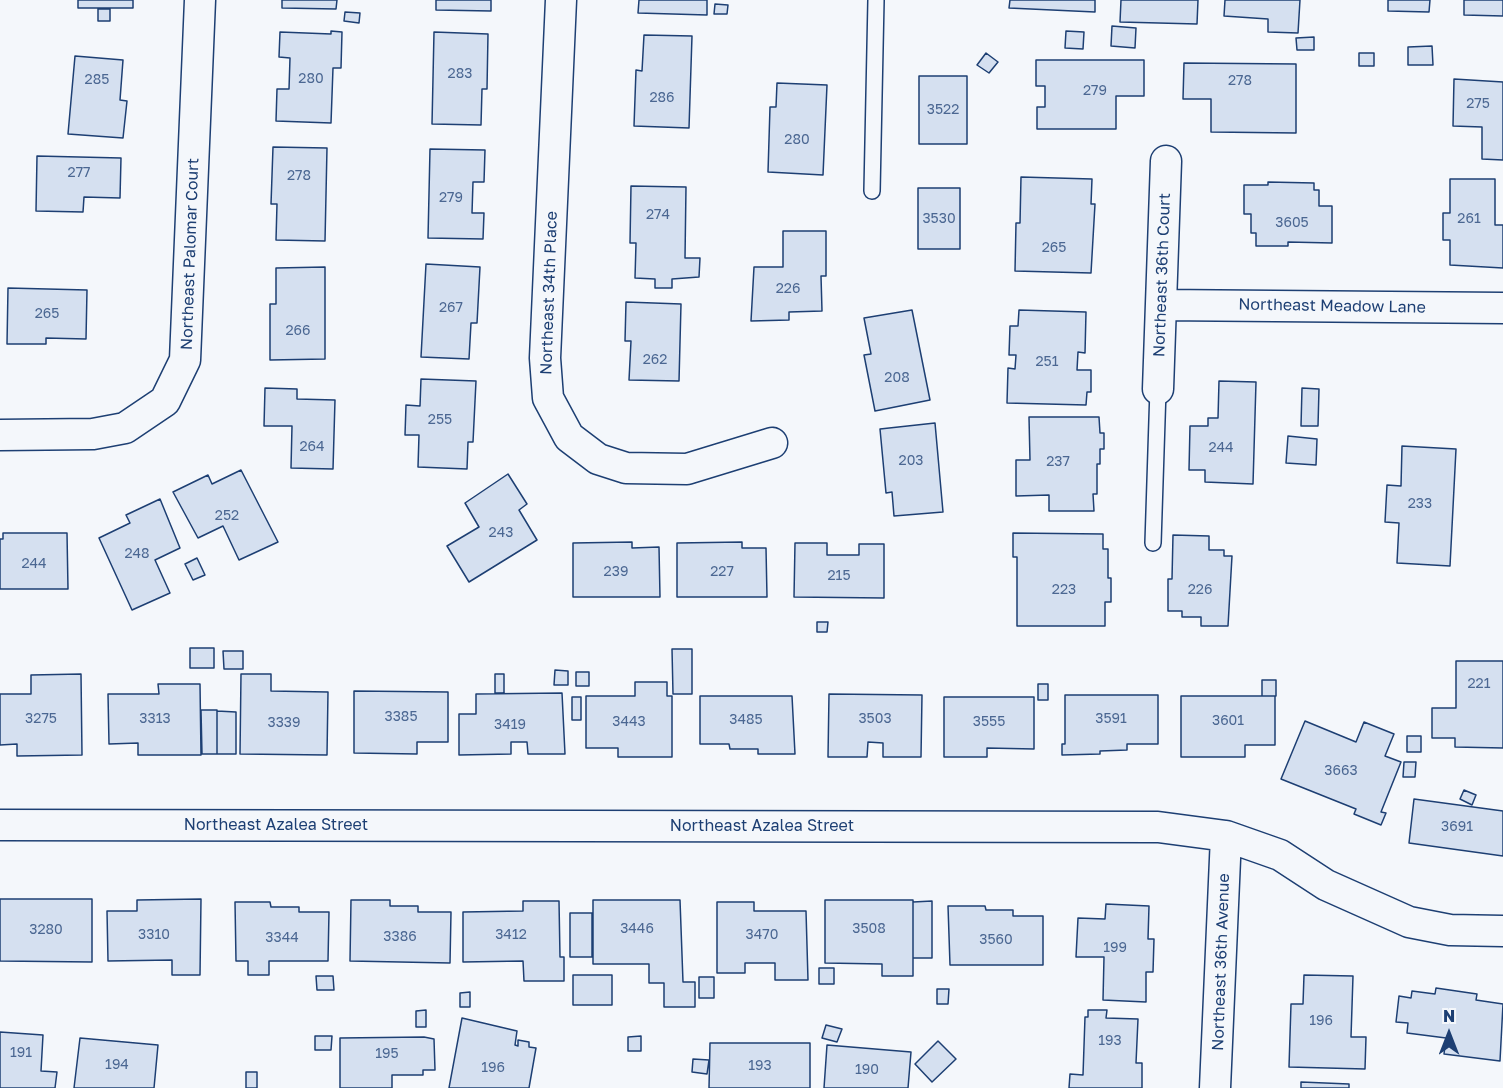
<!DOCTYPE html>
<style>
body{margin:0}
#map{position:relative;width:1503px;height:1088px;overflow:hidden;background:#f4f7fb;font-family:"Golos Text",sans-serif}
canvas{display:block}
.north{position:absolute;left:1419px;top:1004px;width:60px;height:60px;-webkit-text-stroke:4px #f4f7fb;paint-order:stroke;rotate:0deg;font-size:16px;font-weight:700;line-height:24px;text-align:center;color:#1d3f73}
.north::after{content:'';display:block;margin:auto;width:21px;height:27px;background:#1d3f73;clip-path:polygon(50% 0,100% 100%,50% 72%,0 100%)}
</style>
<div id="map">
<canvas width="1503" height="1088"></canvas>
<div class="north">N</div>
</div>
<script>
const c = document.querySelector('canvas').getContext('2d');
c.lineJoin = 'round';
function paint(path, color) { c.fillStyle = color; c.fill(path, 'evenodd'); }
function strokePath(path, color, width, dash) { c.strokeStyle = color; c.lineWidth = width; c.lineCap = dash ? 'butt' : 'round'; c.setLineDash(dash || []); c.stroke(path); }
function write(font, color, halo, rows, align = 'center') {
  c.font = font + ' "Golos Text",sans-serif'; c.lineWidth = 4.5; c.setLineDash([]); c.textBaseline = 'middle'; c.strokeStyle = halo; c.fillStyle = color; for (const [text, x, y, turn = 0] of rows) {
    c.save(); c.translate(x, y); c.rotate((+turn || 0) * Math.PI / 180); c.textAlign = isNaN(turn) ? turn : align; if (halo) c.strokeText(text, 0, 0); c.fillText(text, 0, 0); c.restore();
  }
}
const building = new Path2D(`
 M78 0H133V8H78Z
 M282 0H337L336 9 282 8Z
 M436 0H491V11L436 10Z
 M639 0H707V15L638 13Z
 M1010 0H1095V12L1009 8Z
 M1121 0H1198L1197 24 1120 22Z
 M1225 0H1300L1298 33 1268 32V19L1224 16Z
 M1388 0H1430L1429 12 1388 11Z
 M1464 0H1503V16L1464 15Z
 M715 4 728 5 727 14H714Z
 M98 9H110V21H98Z
 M345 12 360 13 359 23 344 21Z
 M1112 26 1136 28 1135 48 1111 46Z
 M331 31 342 32 341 68H333L331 123 276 121 277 89H289L290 58 279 57 280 32 331 34Z
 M1066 31 1084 32 1083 49 1065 48Z
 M434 32 488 34 487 89H482L481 125 432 124Z
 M644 35 692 36 689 128 634 126 636 70 642 71Z
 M1314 37V50H1297L1296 38Z
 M1432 46 1433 65H1408V47Z
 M986 53 998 62 989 73 977 65Z
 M1359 53H1374V66H1359Z
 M75 56 123 60 120 100 127 101 123 138 68 134Z
 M1036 60H1144V96H1116V129H1037V107H1045V86H1036Z
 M1184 63 1296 64V133L1211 132V99H1183Z
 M919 76H967V144H919Z
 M1454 79 1503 82V160L1482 159V127L1453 126Z
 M777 83 827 85 823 175 768 172 770 107H776Z
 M273 147 327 148 325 241 276 240 277 204H271Z
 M430 149 485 150 484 182H473L472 213H484L483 239 428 238Z
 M37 156 121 158 120 198 84 197 83 212 36 211Z
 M1021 177 1092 179 1091 204H1095L1091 273 1015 271 1016 223H1020Z
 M1450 179H1495V225H1503V268L1450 265V240H1443V213H1450Z
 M1268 182 1314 183V190H1319V206H1332V243L1288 242V246H1256V233H1251V214H1244V185H1268Z
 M631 186 686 187 685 258H700L699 277 672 279V288H655V279L635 278 636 243H630Z
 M918 188H960V249H918Z
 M783 231H826V276H821L822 311 789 312V320L751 321 754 267H783Z
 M426 264 480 267 477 323H471L469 359 421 357Z
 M325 267V359L270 360V304H276V268Z
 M8 288 87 290 86 339 46 338V344H7Z
 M626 302 681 304 679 381 629 380 631 341H625Z
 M912 310 930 400 875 411 864 355 871 354 864 318Z
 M1019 310 1086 312 1085 353 1078 352 1077 370H1091V392H1087L1086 405 1007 403 1008 368 1015 369 1016 355H1009L1010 326H1018Z
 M421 379 476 381 473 442H468L467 469 418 467 419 435H405L406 405 420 406Z
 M1219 381 1256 382 1253 484 1205 482V470H1189L1190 426H1208V418H1218Z
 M265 388 297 389V399L335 400 333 469 291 468 292 426H264Z
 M1302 388 1319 389 1318 426H1301Z
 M1029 417H1099L1100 433H1104V449H1100V464H1097V494H1093L1094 511H1049V495L1016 496V460H1030Z
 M935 423 943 512 894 516 892 492 886 493 880 429Z
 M1288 436 1317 439 1316 465 1286 463Z
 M1402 446 1456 449 1450 566 1397 563 1399 523 1385 522 1387 485 1401 486Z
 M241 470 278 542 239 560 223 526 198 538 173 492 208 475 212 484Z
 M508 474 527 504 519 510 537 540 469 582 447 546 479 527 465 503Z
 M160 499 180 548 155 560 170 593 132 610 99 538 130 523 126 515Z
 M3 533H67L68 589H0V539H3Z
 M1013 533 1103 534V549H1108V578H1111V602H1105V626H1017V557H1013Z
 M1173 535 1209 536V550H1224V556H1232L1228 626H1201V617H1182V611H1168V579H1172Z
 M632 542V548L659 547 660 597H573V543Z
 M742 542V548H766L767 597H677V543Z
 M795 543H827V555H859V544H884V598L794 597Z
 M197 558 205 575 193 580 185 564Z
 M817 622H828L827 632H817Z
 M190 648H214V668H190Z
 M672 649H692V694H673Z
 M223 651H243V669H224Z
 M1456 661H1503V748L1455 747V738H1432V708H1456Z
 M555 670 568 671V685H554Z
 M576 672H589V686H576Z
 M81 674 82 755 17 756V744L0 745V694H31V675Z
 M241 674H271V691L328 692 327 755 240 754Z
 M495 674H504V693H495Z
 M1262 680H1276V696H1262Z
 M635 682H667V696H672V757H618V748H586V696H635Z
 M158 684H200L201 755H138V743L109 744 108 694H159Z
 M1038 684H1048V700H1038Z
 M354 691 448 692V742H417V754L354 753Z
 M562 693 565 754H528L527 742H511V754L459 755V714H476V694Z
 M829 694 922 695 921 757H883V743L868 742 867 757H828Z
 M1065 695H1158V744H1127V750L1100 751V754L1062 755V744H1065Z
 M700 696H792L795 754H758V749H730L729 744H700Z
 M1181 696H1275V745H1245V757H1181Z
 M572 697H581V720H572Z
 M944 697H1034V749L987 748V757H944Z
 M201 710H217V754H202Z
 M217 711 236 712V754H217Z
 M1305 721 1356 742 1364 722 1394 734 1385 756 1401 762 1381 812 1386 813 1381 825 1354 814 1356 809 1281 779Z
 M1407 736H1421V752H1407Z
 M1404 762H1416L1415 777H1403Z
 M1464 790 1476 795 1472 805 1460 799Z
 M1414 799 1503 811V856L1409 843Z
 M0 899H92V962L0 961Z
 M201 899 200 975H172V960L108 961 107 911H137V900Z
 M351 900H390V906H418V912H451L450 963 350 961Z
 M593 900H680L683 982H695V1007H664V983H649V964H593Z
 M825 900H913V976H882V964L825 963Z
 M523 901H559L560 957H564V981H524L523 961 463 962V912L523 911Z
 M932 901V958H913V902Z
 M235 902H270L271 907H299V912H329L328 961H269V975H248V961H236Z
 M717 902H754V911H806L808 980H775V963H745V973H717Z
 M1106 904 1149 906 1148 939H1154L1153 972H1146V1002L1103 1000 1104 957H1076L1078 918 1105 919Z
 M948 906H985L986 910H1013V916H1043V965H950Z
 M570 913H592V957H570Z
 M819 968H834V984H819Z
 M573 975H612V1005H573Z
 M1304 975 1353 976 1351 1037H1366L1365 1069 1289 1067 1291 1004H1303Z
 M316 976H333L334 990H317Z
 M699 977H714V998H699Z
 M1436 988 1477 994 1476 1000 1503 1004 1500 1061 1444 1054 1446 1038 1407 1033 1408 1023 1396 1022 1399 996 1411 998 1412 991 1435 994Z
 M937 989H949L948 1004H937Z
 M470 992V1007H460V993Z
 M426 1010V1027H416V1011Z
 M1088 1010H1107L1106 1018 1138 1019 1136 1063H1142V1088H1069L1070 1074 1083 1075 1085 1017H1088Z
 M462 1018 517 1031 515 1045 518 1046V1040L529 1042V1047L536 1048 529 1088H449Z
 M826 1025 842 1029 837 1042 822 1038Z
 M0 1032 43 1035 41 1071 57 1072 55 1088H0Z
 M315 1036H332L331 1050H315Z
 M641 1036V1051H628V1037Z
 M424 1037 434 1039 435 1070H423V1075H392V1088H340V1038Z
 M80 1038 158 1045 154 1088H74Z
 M938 1041 956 1059 932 1082 915 1064Z
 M710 1043H810V1088H709Z
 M827 1045 911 1052 908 1088H824Z
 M693 1059 709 1060 707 1074 692 1072Z
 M246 1072H257V1088H246Z
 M1301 1082 1349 1084V1088H1301Z`);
paint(building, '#d5e0f0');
strokePath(building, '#1d3f73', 1.5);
const service = new Path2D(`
 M872 191 876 0
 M1153 543 1158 389`);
const minor = new Path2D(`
 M561 0 545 358 548 398 569 437 598 459 626 468 687 469 772 443
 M1161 305 1503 308
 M1158 389 1166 161
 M0 435 93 434 125 428 165 401 185 360 200 0
 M0 825 1158 827 1226 836 1280 855 1326 885 1409 922 1450 930 1503 931
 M1215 1088 1226 836`);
strokePath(service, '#1d3f73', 18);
strokePath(minor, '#1d3f73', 33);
strokePath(service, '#f4f7fb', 15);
strokePath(minor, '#f4f7fb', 30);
write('14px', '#4b6792', null, [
 ["283",460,74],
 ["280",311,79],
 ["285",97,80],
 ["278",1240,81],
 ["279",1095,91],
 ["286",662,98],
 ["275",1478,104],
 ["3522",943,110],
 ["280",797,140],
 ["277",79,173],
 ["278",299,176],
 ["279",451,198],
 ["274",658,215],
 ["3530",939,219],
 ["261",1469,219],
 ["3605",1292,223],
 ["265",1054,248],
 ["226",788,289],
 ["267",451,308],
 ["265",47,314],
 ["266",298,331],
 ["262",655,360],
 ["251",1047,362],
 ["208",897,378],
 ["255",440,420],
 ["264",312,447],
 ["244",1221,448],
 ["203",911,461],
 ["237",1058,462],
 ["233",1420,504],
 ["252",227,516],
 ["243",501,533],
 ["248",137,554],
 ["244",34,564],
 ["239",616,572],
 ["227",722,572],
 ["215",839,576],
 ["223",1064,590],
 ["226",1200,590],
 ["221",1479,684],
 ["3385",401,717],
 ["3275",41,719],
 ["3313",155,719],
 ["3503",875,719],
 ["3591",1111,719],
 ["3485",746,720],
 ["3601",1228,721],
 ["3443",629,722],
 ["3555",989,722],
 ["3339",284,723],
 ["3419",510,725],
 ["3663",1341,771],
 ["3691",1457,827],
 ["3446",637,929],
 ["3508",869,929],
 ["3280",46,930],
 ["3310",154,935],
 ["3412",511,935],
 ["3470",762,935],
 ["3386",400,937],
 ["3344",282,938],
 ["3560",996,940],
 ["199",1115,948],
 ["196",1321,1021],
 ["193",1110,1041],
 ["191",21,1053],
 ["195",387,1054],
 ["194",117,1065],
 ["193",760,1066],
 ["196",493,1068],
 ["190",867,1070]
]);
write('16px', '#1d3f73', '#f4f7fb', [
 ["Northeast Palomar Court",190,254,-88],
 ["Northeast 36th Court",1162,275,-88],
 ["Northeast 34th Place",549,293,-88],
 ["Northeast Meadow Lane",1332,306,1],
 ["Northeast Azalea Street",276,825],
 ["Northeast Azalea Street",762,826],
 ["Northeast 36th Avenue",1221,962,-88]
]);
</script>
